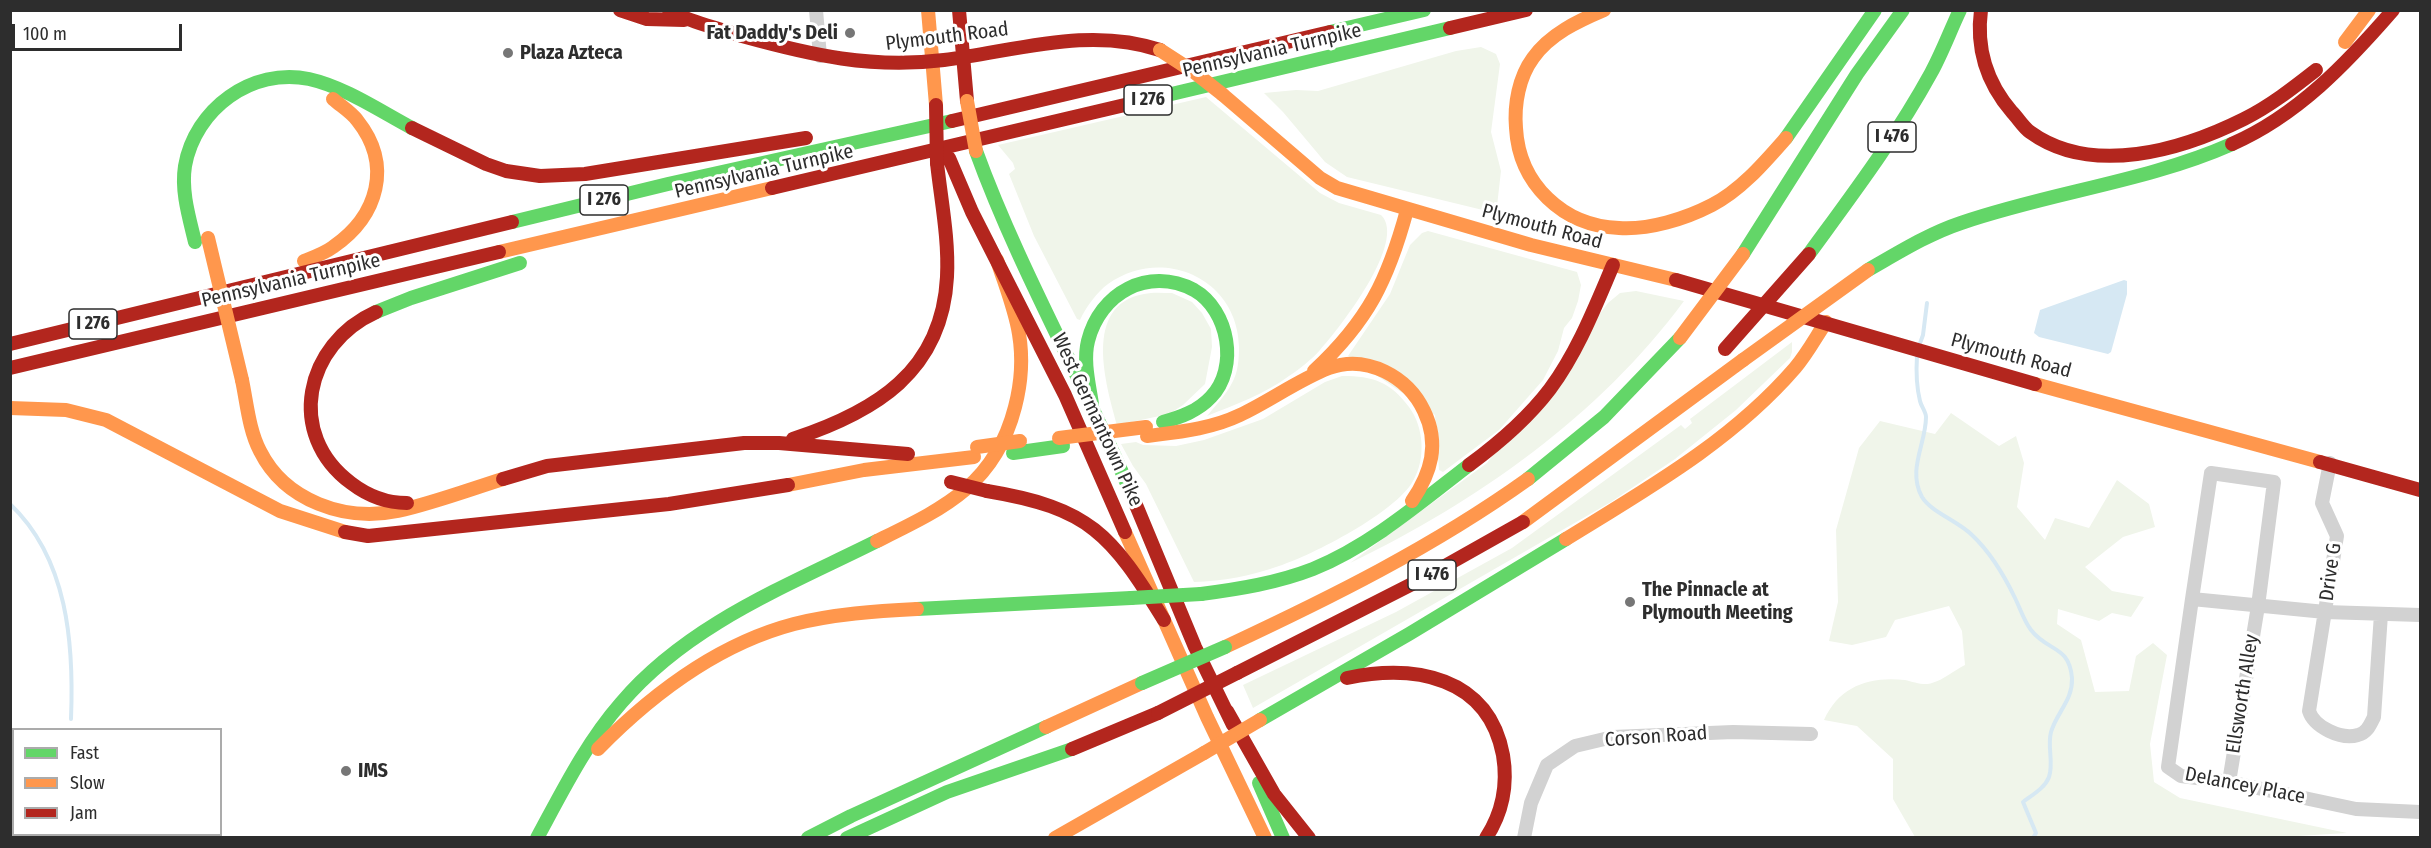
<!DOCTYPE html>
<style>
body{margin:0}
#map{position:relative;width:2431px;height:848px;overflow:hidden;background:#fff;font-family:"Fira Sans Condensed",sans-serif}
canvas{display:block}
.frame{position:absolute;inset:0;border:12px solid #2d2d2d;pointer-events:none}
.legend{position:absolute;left:12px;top:728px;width:210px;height:108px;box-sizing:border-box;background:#fff;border:2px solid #ababab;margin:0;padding:8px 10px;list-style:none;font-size:18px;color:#2d2d2d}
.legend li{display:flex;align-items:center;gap:12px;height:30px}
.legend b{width:30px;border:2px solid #ababab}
.scale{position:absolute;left:12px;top:24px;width:170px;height:27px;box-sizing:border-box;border:3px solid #2d2d2d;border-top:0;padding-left:8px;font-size:18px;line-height:21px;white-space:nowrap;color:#2d2d2d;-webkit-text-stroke:4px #fff;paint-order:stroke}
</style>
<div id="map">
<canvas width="2431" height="848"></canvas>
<div class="frame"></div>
<ul class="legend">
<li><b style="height:8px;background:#63d668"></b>Fast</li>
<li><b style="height:8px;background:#ff974d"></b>Slow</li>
<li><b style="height:8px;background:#b3261e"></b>Jam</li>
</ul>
<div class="scale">100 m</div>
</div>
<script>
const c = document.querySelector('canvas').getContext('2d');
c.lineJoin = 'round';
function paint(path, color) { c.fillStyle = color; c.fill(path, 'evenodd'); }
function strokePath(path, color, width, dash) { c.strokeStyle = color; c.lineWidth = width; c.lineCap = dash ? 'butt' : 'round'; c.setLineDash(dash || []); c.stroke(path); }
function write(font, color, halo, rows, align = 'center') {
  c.font = font + ' "Fira Sans Condensed",sans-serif'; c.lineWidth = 6; c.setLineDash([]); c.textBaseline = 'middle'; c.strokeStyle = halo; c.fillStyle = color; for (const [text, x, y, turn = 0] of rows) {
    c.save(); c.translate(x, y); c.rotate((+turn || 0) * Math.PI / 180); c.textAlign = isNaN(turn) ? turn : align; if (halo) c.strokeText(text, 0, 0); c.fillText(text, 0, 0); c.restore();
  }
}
paint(new Path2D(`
 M1481 47 1496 54 1500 64 1491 132 1501 171 1497 206 1491 212 1347 177 1325 162 1283 112 1264 93 1296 90 1318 91 1456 51Z
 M1206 97 1320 193 1339 203 1381 215C1408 241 1339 329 1320 350 1312 359 1300 369 1289 376 1265 394 1234 405 1207 416 1215 406 1226 395 1232 383 1238 373 1239 359 1239 347 1238 279 1163 245 1108 284 1097 292 1086 307 1080 320L1077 319 1034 236 1009 174 1015 169 1013 163 998 145Z
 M1428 231 1577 272 1581 285 1578 301 1572 318 1564 328 1558 351 1543 380 1499 430 1443 472 1439 470 1435 415 1348 356 1390 294 1410 245 1422 233Z
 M1636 291 1684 301C1599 416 1477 502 1350 563L1487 463 1608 303 1620 293Z
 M1172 293 1192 302 1202 313 1211 329 1212 347 1205 384 1183 405 1169 414 1117 425C1106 385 1082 305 1144 294 1153 292 1163 293 1172 293Z
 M1792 342V352L1790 358 1736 410 1675 459 1611 502 1253 708 1243 685 1396 612 1512 548 1681 425 1685 429 1692 423 1690 419Z
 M1342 376C1374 376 1390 382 1409 407 1424 427 1426 459 1413 481 1396 512 1313 555 1279 566 1251 576 1223 581 1194 582L1146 484 1133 466 1121 444 1136 442 1143 445 1176 446 1204 440 1263 419 1325 382Z
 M1951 413 1999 446 2016 436 2024 463 2017 507 2045 540 2055 518 2089 528 2117 480 2149 504 2155 527 2123 537 2085 567 2112 591 2144 597 2131 617 2112 613 2099 621 2058 609 2057 624 2081 640 2095 692 2129 691 2136 656 2153 643 2167 655 2150 744 2154 782 2180 798 2347 833 2265 838 1915 837 1893 799V759L1857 726 1824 720C1839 686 1870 676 1905 680 1913 682 1925 686 1932 683 1943 680 1955 670 1965 665L1962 631 1949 606 1895 620 1886 637 1852 645 1829 641 1838 602 1836 530 1859 448 1880 421 1935 434Z`), '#f0f5ea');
paint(new Path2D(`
 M2124 280 2127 281V294L2111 352 2108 354 2039 337 2034 333 2040 310Z`), '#d6e8f3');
strokePath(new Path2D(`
 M1919 346 1923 335 1927 303
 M1917 356C1916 371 1916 385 1920 401 1921 406 1926 412 1926 417 1926 444 1907 470 1922 497 1931 512 1958 521 1972 535 1990 552 2004 575 2015 598 2020 608 2024 621 2031 630 2048 652 2069 645 2072 678 2073 700 2057 712 2051 732 2047 747 2054 763 2049 777 2045 788 2032 795 2023 802L2036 833 2033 838
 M10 504C68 559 74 644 71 719
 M64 838 65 834`), '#d6e8f3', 4);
strokePath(new Path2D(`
 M816 10 820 56
 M2330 463 2322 503 2337 536 2309 711C2314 727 2341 740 2358 735 2367 733 2370 725 2374 717L2381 614
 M2192 599 2211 473 2274 482 2258 606 2229 782
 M2420 615 2325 612 2192 599 2168 767 2181 776 2229 782 2356 809 2420 812
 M10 737 14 738
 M1524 838 1531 803 1547 765 1575 746 1613 737 1733 732 1811 734`), '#d2d2d2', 14);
strokePath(new Path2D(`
 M1330 32 1424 10
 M1163 96 1450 28
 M1786 138 1875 10
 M976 151C1019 269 1082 378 1131 493
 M512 222 668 184 952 121
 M195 242C189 217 181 191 185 166 195 109 252 67 309 79 345 87 380 111 412 128
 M1743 254 1857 74 1903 10
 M1809 254C1852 195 1896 137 1931 73 1942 53 1950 31 1960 10
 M1868 270C1898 253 1928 234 1961 223 2051 192 2146 182 2232 144
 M376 312 411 298 520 263
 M1092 404C1089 384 1083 361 1088 341 1100 293 1148 266 1194 290 1229 310 1239 368 1211 397 1198 411 1181 417 1163 422
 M1013 453 1063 446
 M1528 479 1604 417 1680 338
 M1201 594C1239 589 1277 583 1313 569 1370 546 1421 502 1469 465
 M917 609 1131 598
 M1260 720 1409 634 1566 539
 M1259 783 1283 838
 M537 838C562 792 586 743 621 703 688 624 787 586 877 541
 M808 838 851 816 1046 727
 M847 838 947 792 1072 749`), '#63d668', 14);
strokePath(new Path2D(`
 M928 10 936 105
 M1604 10C1578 21 1550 34 1533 58 1519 77 1514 104 1516 128 1519 184 1563 226 1619 228 1649 230 1685 219 1712 205 1741 190 1764 163 1786 138
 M2345 42 2369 10
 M1222 94 1320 178 1337 188 1531 245 1676 280
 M499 252 772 188
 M304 261C314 257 325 253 333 247 378 216 393 165 357 120 351 112 341 106 333 99
 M1314 371C1368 321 1388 280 1407 210
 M242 380C247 404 249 430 260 451 285 501 345 522 398 511 433 503 468 490 503 479
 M2035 384 2320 462
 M10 408 66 410 106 420 280 511 345 532
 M1147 436C1178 432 1211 429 1240 415 1270 401 1298 380 1329 368 1367 354 1408 377 1424 411 1440 444 1431 473 1412 501
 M788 485 864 470 974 457
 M1523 522 1743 360
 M1125 532 1207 717 1265 838
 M1566 539C1647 489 1732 441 1795 368 1807 354 1816 337 1826 322
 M877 541C944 508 995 485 1015 407 1021 384 1023 358 1019 334 1015 309 1005 285 997 260
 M1225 647C1330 598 1433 547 1528 479
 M1046 727 1142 683
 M598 749C652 694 718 644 794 624 834 614 876 611 917 609
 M1055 838 1204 753`), '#ff974d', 14);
strokePath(new Path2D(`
 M620 10 647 19 684 20
 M669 10C692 23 717 28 742 36 811 55 871 69 944 60 1016 51 1089 26 1160 50
 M959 10 967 101
 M1981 10C1976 48 1987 83 2012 112 2018 118 2023 127 2030 132 2092 177 2182 150 2244 119 2270 106 2293 88 2316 70
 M1450 28 1526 10
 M952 121 1330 32
 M412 128 486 164 506 171 540 176 585 174 806 138
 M2232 144C2298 115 2347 63 2393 10
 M949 158 972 212 1065 395 1125 532
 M772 188 1163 96
 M1676 280 2035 384
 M376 312C305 344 285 434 351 483 368 496 386 503 407 503
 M10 344 512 222
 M10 368 499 252
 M793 439C875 412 942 372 947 277 949 239 941 200 937 163
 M2320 462 2420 490
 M1469 465C1499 443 1528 418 1550 389 1578 351 1595 307 1613 265
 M503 479 547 466 744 443H779L908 454
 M987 491C1090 508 1111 534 1164 620
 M1131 493 1195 647 1233 725
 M345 532 368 536 669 504 788 485
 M1237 673 1420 580 1523 522
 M1347 678C1414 664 1488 676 1503 755 1508 785 1503 812 1486 838
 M1227 711 1274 794 1309 838
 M1072 749 1158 713`), '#b3261e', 14);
strokePath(new Path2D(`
 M1131 598 1201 594
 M1142 683 1225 647`), '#63d668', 14);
strokePath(new Path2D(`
 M1160 50 1194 72 1222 94
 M967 101 976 151
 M208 238 242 380
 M1680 338 1743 254
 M1743 360 1868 270
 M1059 438 1146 427
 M977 447 1020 441
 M1204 753 1260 720`), '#ff974d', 14);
strokePath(new Path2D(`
 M936 105 937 163
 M1725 349 1809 254
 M951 482 987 491
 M1158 713 1237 673`), '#b3261e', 14);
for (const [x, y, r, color] of [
 [850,33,6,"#767676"],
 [508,53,6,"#767676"],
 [1630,602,6,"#767676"],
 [346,771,6,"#767676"]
]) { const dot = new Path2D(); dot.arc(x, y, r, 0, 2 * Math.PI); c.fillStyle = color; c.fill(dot); strokePath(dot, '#fff', 2); }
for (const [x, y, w] of [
 [1148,100,48],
 [1892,137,48],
 [604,200,48],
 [93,324,48],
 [1432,575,48]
]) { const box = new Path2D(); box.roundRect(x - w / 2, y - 15, w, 30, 4.5); c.fillStyle = '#fff'; c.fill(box); strokePath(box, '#2d2d2d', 1.5); }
write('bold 18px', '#2d2d2d', null, [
 ["I 276",1148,100],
 ["I 476",1892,137],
 ["I 276",604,200],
 ["I 276",93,324],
 ["I 476",1432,575]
]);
write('bold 20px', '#2d2d2d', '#fff', [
 ["Fat Daddy's Deli",838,33,"right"],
 ["Plaza Azteca",520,53],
 ["The Pinnacle at",1642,590],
 ["Plymouth Meeting",1642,613],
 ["IMS",358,771]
], 'left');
write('20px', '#2d2d2d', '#fff', [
 ["Plymouth Road",947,37,-7],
 ["Pennsylvania Turnpike",1272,51,-13],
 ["Pennsylvania Turnpike",764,172,-13],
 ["Plymouth Road",1542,227,15],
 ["Pennsylvania Turnpike",291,281,-13],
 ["Plymouth Road",2011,356,15],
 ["West Germantown Pike",1097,420,65],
 ["Drive G",2331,572,-82],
 ["Ellsworth Alley",2243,694,-81],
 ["Corson Road",1656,737,-4],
 ["Delancey Place",2245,786,11]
]);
</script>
